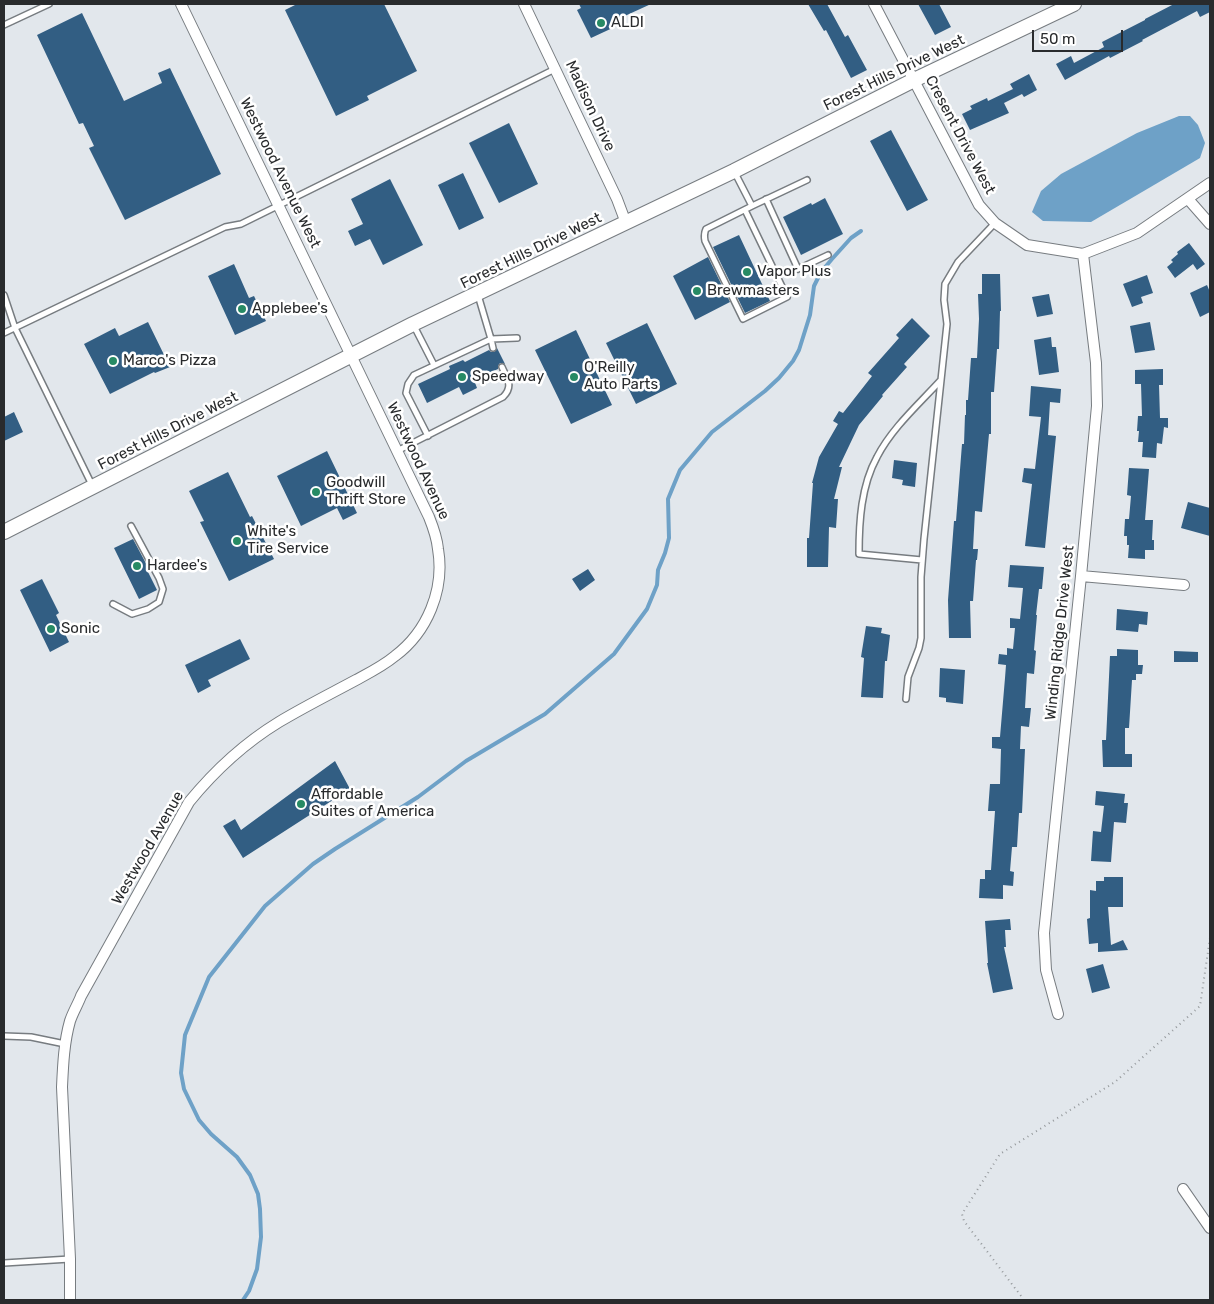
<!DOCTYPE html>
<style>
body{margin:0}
#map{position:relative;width:1214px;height:1304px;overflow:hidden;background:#e2e7ec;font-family:Rubik,sans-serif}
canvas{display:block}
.frame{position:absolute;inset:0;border:5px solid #292b2d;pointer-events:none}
.scale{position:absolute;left:1032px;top:30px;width:91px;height:22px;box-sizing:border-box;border:2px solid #292b2d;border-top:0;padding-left:6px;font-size:15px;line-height:18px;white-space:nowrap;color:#292b2d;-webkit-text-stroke:4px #fff;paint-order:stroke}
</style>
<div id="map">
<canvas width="1214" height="1304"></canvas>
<div class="frame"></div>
<div class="scale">50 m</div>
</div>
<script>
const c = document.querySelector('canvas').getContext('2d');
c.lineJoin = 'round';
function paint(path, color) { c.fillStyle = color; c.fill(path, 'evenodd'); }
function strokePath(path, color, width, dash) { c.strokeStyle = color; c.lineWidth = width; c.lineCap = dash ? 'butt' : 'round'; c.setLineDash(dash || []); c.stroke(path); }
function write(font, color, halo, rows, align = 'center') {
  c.font = font + ' Rubik,sans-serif'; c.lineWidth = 5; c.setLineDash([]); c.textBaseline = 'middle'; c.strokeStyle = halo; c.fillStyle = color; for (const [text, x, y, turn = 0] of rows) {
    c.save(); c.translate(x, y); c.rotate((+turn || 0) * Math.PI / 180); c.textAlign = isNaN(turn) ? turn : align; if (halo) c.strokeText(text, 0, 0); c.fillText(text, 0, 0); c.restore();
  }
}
paint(new Path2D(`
 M1179 116H1190L1198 125 1205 143 1200 158 1091 222 1043 221 1032 212 1041 191 1061 174 1137 133Z`), '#6ea1c7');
strokePath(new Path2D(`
 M243 1300 249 1291 257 1269 261 1237 260 1209 258 1194 250 1175 237 1157 211 1134 199 1120 184 1089 181 1073 185 1035 209 977 265 906 313 864 335 849 418 797 466 761 545 714 614 654 647 609 657 585 658 570 665 553 669 538 668 499 680 470 712 432 765 391 779 378 793 361 799 350 810 315 814 286 821 272 832 259 851 238 861 231`), '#6ea1c7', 4);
paint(new Path2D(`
 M297 4H384L417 71 367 96 369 100 336 116 285 10Z
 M579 4H651L616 20 619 25 591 38 577 10 581 8Z
 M808 4H827L845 37 848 35 867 70 851 78 826 30 824 31Z
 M918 4H939L951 27 935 35Z
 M1174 4H1210V12L1200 17 1197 11 1142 40 1143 41 1110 58 1109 56 1065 80 1056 64 1071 56 1074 63 1104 47 1102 42 1145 20V19Z
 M82 13 124 101 162 83 158 73 170 68 221 174 125 220 89 148 94 146 83 123 79 124 37 35Z
 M1029 74 1037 90 1024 97 1022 94 1004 103 1009 113 970 130 962 114 972 109 970 106 987 98 988 101 1013 89 1010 84Z
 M509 123 538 184 499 203 469 143Z
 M891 130 928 200 907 211 870 141Z
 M463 173 484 218 459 230 438 185Z
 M390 179 423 245 383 265 370 239 355 246 348 231 363 224 351 199Z
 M825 198 843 234 801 255 783 217 811 203 812 205Z
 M739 235 770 301 745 313 713 247Z
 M1189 243 1205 264 1197 270 1193 264 1175 278 1167 267 1173 262 1171 260 1178 254 1177 252Z
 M708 257 730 302 695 320 673 276Z
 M234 264 249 298 254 296 266 321 235 335 208 276Z
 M982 274H1000L1001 311H1000L999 349H997L994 392H991V434H989L982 512 975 511 973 549H978L977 560H976L973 601H970L971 638H949L948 600 954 521H956L962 444H964L965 415H966V400H968L971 358H977L979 319 978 294H982Z
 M1147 275 1153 293 1141 297 1143 303 1132 307 1123 284Z
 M1207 285 1210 292V312L1200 317 1190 293Z
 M1049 294 1053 314 1037 317 1032 297Z
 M912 318 930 336 904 364 907 367 882 395 883 396 859 425 839 467H842L834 499H838L836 528 829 527 828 567H807V538H809L813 483H812L819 457 838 424 833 421 839 411 843 413 872 376 868 373 899 338 896 335Z
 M148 322 170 367 155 373 154 372 110 394 84 344 115 328 119 336Z
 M1150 322 1155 350 1135 353 1130 326Z
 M647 323 677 384 636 404 606 343Z
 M576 330 612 405 571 424 535 350Z
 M1051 337 1052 347H1056L1059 372 1039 375 1034 340Z
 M497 348 505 364 500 363 498 366V369L474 380 477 388 463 395 459 387 427 403 418 384 450 369 449 366 463 360 465 362 489 350 491 352H494Z
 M1163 369V385H1159L1160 418H1168V428L1164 427 1162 444 1157 443 1156 458 1142 457 1143 442H1138L1139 431H1137L1138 416H1142L1141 384H1135V370Z
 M1031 386 1061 389 1060 403 1050 402 1048 435 1056 436 1045 548 1025 546 1032 484 1022 482 1024 468 1035 469 1041 417 1029 416Z
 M14 412 23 432 4 441V417Z
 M327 451 357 513 343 520 337 508 301 526 277 476Z
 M894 460 917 463 915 487 902 485 903 480 892 478Z
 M1129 468 1149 469 1145 520H1153L1152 540H1154V550H1145V559L1128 558 1129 545H1127V536H1124L1125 519H1129L1131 496 1127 495Z
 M228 472 250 517 252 516 274 559 229 581 200 522 204 521 189 491Z
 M1188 502 1210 508V536L1181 528Z
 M133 539 150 571 148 572 157 590 139 599 114 548Z
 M1010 565 1044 567 1042 589H1039L1036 615H1037L1034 650 1036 651 1034 674 1027 673 1025 708H1031L1029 727 1021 726 1020 749H1025L1022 813H1019L1017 847H1012L1010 871 1014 872 1013 886 1003 885V899L979 898 980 879H985V870H991L995 811H988L990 784H1000L1001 749 992 748V737H1000L1005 678 1006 665 998 664 999 654 1007 655V648L1013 649 1015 628H1010V618L1020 619 1023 588 1008 587Z
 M588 569 595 580 580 591 572 579Z
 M42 579 59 613 56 615 69 642 50 652 20 590Z
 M1117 609 1148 612 1147 625 1139 624 1138 632 1116 630Z
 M866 626 882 628 881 633 890 635 887 661H885L883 698 861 697 864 658 861 657Z
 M240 639 250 659 208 680 211 686 198 693 185 665Z
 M1117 649 1138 650V665H1143L1142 674H1136V680H1132L1129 728H1125V754H1132V767H1103L1102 740H1106L1110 656H1117Z
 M1174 651 1198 652V662H1174Z
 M940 668 965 670 963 704 946 702V698L939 697Z
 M335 761 350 789 243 858 223 826 235 819 241 830Z
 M1096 791 1125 794 1124 803H1128L1126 823 1114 822 1111 862 1091 861 1093 831 1101 832 1104 806 1095 805Z
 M1104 877H1123V907H1108L1111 945 1123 940 1128 950 1098 952V943L1089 944 1087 919 1090 918V890L1096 891V881H1104Z
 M1010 919 1011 930H1005L1006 947H1004L1013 989 993 993 987 963H988L985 921Z
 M1103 964 1110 988 1092 993 1086 969Z`), '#325e83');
const service = new Path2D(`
 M4 25 49 4
 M734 171 752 206 706 229C704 233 704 236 705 241L743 319 787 297 745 210
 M766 199 798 269 828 255
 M752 206 807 180
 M4 295 15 328 93 487
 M478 295 491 339 517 338
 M414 326 434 365
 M4 333 225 227 241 224 555 69
 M428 436 406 393 408 384 414 375 491 339 493 348
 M397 451 503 397C514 386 507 379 502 367
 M922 560 859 554C859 522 861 486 877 457 892 428 918 405 940 381
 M113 604 132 614 148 609 159 602 163 589 159 578 131 526
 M906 699 908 677 919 648 921 638V577L924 539 947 324 944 300 945 284 958 262 995 223
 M4 1036 31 1037 65 1044
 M4 1263 70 1259`);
const minor = new Path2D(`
 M524 4 617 199 626 223
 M874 4 979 205 995 223 1027 245 1083 254 1137 233 1210 183
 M1188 199 1210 224
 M1081 576 1184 585
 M1058 1014 1046 970 1044 933 1081 576 1097 406 1096 363 1083 254
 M1183 1189 1210 1228
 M70 1300V1259L62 1087C63 1065 64 1042 70 1021 73 1012 78 1004 81 996L189 802C216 769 243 744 279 722 304 707 330 694 356 680 369 673 383 666 395 656 427 632 445 590 438 549 437 538 433 527 429 517L181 4`);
const secondary = new Path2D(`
 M4 532 413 324 734 171 914 80 1074 4`);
strokePath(service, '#777c80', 8);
strokePath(minor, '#777c80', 12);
strokePath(secondary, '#777c80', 16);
strokePath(new Path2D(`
 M1021 1296 964 1221 962 1214 1000 1154 1115 1082 1200 1006 1210 938`), '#94989b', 2, [1, 4]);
strokePath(service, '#fff', 5);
strokePath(minor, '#fff', 10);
strokePath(secondary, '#fff', 14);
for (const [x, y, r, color] of [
 [601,23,5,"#278a64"],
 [747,272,5,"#278a64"],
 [697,291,5,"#278a64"],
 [242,309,5,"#278a64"],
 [113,361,5,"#278a64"],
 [462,377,5,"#278a64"],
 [574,377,5,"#278a64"],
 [316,492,5,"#278a64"],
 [237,541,5,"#278a64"],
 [137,566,5,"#278a64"],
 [51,629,5,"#278a64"],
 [301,804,5,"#278a64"]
]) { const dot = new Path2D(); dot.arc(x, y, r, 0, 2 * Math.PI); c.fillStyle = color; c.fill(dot); strokePath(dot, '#fff', 2); }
write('15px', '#292b2d', '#fff', [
 ["ALDI",611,23],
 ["Vapor Plus",757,272],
 ["Brewmasters",707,291],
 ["Applebee's",252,309],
 ["Marco's Pizza",123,361],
 ["O'Reilly",584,368],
 ["Auto Parts",584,385],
 ["Speedway",472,377],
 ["Goodwill",326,483],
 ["Thrift Store",326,500],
 ["White's",247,532],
 ["Tire Service",247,549],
 ["Hardee's",147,566],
 ["Sonic",61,629],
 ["Affordable",311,795],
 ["Suites of America",311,812]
], 'left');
write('15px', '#292b2d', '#fff', [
 ["Forest Hills Drive West",894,73,-26],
 ["Madison Drive",590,106,65],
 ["Cresent Drive West",960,135,62],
 ["Westwood Avenue West",280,173,64],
 ["Forest Hills Drive West",531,251,-26],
 ["Forest Hills Drive West",168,431,-27],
 ["Westwood Avenue",418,461,65],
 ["Winding Ridge Drive West",1060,633,-84],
 ["Westwood Avenue",148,848,-60]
]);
</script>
